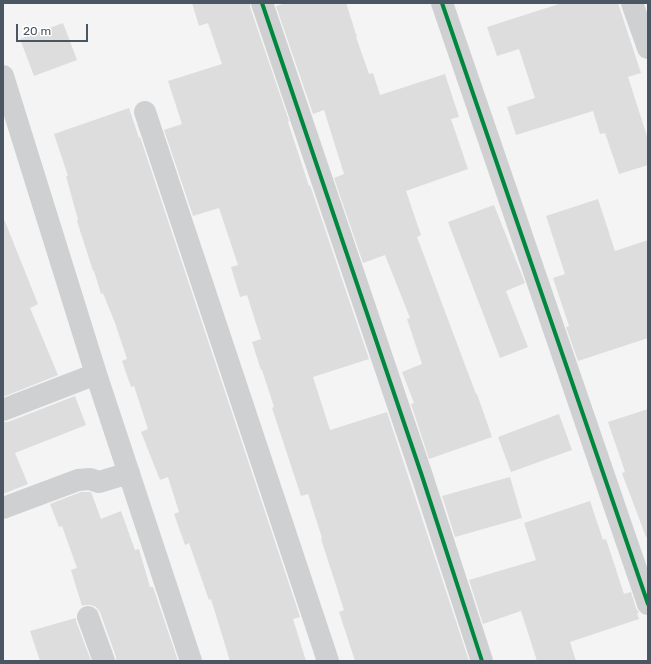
<!DOCTYPE html>
<style>
body{margin:0}
#map{position:relative;width:651px;height:664px;overflow:hidden;background:#f4f4f4;font-family:Rubik,sans-serif}
canvas{display:block}
.frame{position:absolute;inset:0;border:4px solid #4a5661;pointer-events:none}
.scale{position:absolute;left:16px;top:24px;width:72px;height:18px;box-sizing:border-box;border:2px solid #4a5661;border-top:0;padding-left:5px;font-size:12px;line-height:14px;white-space:nowrap;color:#4a5661;-webkit-text-stroke:3px #fff;paint-order:stroke}
</style>
<div id="map">
<canvas width="651" height="664"></canvas>
<div class="frame"></div>
<div class="scale">20 m</div>
</div>
<script>
const c = document.querySelector('canvas').getContext('2d');
c.lineJoin = 'round';
function paint(path, color) { c.fillStyle = color; c.fill(path, 'evenodd'); }
function strokePath(path, color, width, dash) { c.strokeStyle = color; c.lineWidth = width; c.lineCap = dash ? 'butt' : 'round'; c.setLineDash(dash || []); c.stroke(path); }
paint(new Path2D(`
 M192 3H250V7L289 121 288 122 309 186 310 185 369 359 313 377 330 430 387 412 469 661H355L339 612 344 610 321 539 322 538 308 494 301 496 272 408 274 407 262 370H261L252 342 261 339 247 295 240 297 231 267 238 265 219 208 193 216 164 130 182 124 168 81 222 64 208 23 199 26Z
 M287 3H346L357 37H356L369 74 373 73 380 95 445 74 459 117 451 119 468 169 406 191 421 235 417 237 476 394H477L492 437 429 459 411 404 414 403 402 372 422 364 407 319 410 318 385 255 363 263 334 178 344 174 324 110 313 114 276 6Z
 M562 3H618L641 73 628 77 648 139V165L619 174 605 133 600 134 593 111 516 135 507 107 535 98 519 49 497 56 487 27Z
 M63 23 77 60 34 76 20 39Z
 M129 108 139 138 140 137 300 617 293 619 306 661H230L211 599 209 600 189 543 185 545 174 514 179 512 168 477 160 480 141 432 148 429 134 386 131 387 122 361 127 359 115 323 103 293 101 294 94 271H93L77 221 78 220 66 176H68L54 134Z
 M598 199 615 251 648 240V338L578 361 566 327 569 326 553 278 565 274 546 216Z
 M494 205 525 283 506 291 528 347 500 358 448 222Z
 M4 219 38 304 30 308 58 375 3 397V220Z
 M75 396 86 425 15 453 28 484 3 494V422H8Z
 M648 409V537H646L622 473 625 472 608 422Z
 M559 414 572 450 511 472 498 437Z
 M510 477 522 518 455 537 442 496Z
 M81 492H91L101 519 121 511 135 550 139 549 150 587H153L178 661H116V657L100 612 96 607 91 605H84L82 606 71 570 77 568 62 526 59 527 50 504Z
 M590 501 603 540 606 539 624 594 631 592 636 608 639 613H637L639 619 570 642 576 661H537L521 611 483 624 469 580 536 560 524 523Z
 M76 618V621L91 661H40L30 631Z`), '#ddddde');
strokePath(new Path2D(`
 M262 3 422 476 482 661
 M442 3 648 604
 M632 3 648 48
 M3 76 96 374 191 661
 M145 112 328 661
 M3 410 96 374
 M3 508 78 480 90 479 99 482 129 473
 M88 617 104 661`), '#ced0d2', 22);
strokePath(new Path2D(`
 M262 3 422 476 482 661
 M442 3 648 604`), '#00873e', 4);
</script>
